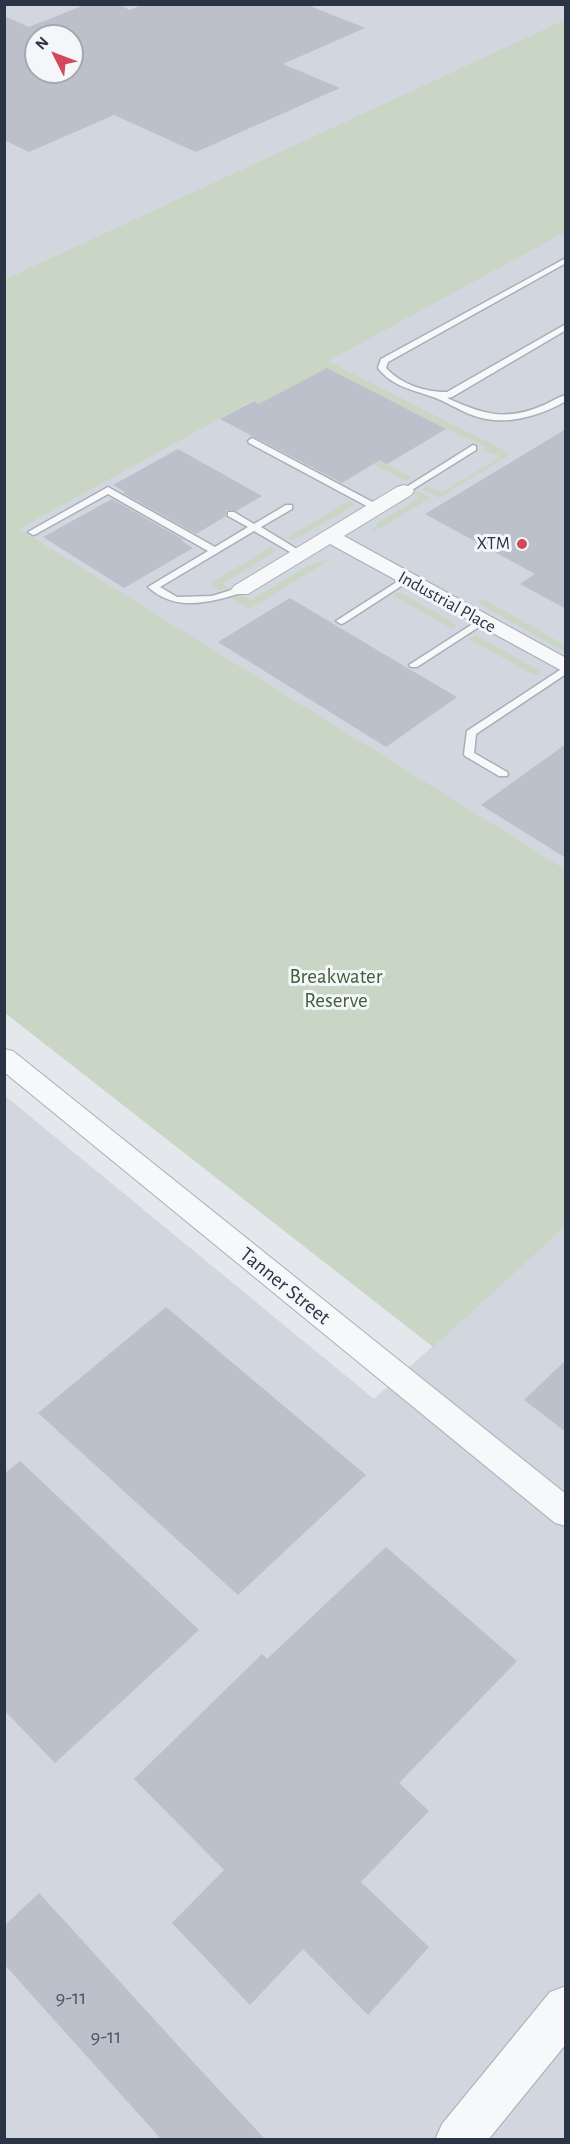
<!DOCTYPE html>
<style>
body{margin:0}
#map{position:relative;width:570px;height:2144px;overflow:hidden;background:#e4e7ec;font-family:"Alegreya Sans",sans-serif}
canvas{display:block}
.frame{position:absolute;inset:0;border:6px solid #2b3445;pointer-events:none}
.north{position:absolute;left:24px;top:24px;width:60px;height:60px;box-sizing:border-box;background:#f4f6f9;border:2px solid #a4a8b1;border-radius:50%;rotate:312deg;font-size:16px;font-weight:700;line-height:24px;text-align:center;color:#2b3445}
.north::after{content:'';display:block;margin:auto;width:21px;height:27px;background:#d1495b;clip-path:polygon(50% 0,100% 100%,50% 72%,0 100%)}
</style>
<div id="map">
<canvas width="570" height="2144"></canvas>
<div class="frame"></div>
<div class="north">N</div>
</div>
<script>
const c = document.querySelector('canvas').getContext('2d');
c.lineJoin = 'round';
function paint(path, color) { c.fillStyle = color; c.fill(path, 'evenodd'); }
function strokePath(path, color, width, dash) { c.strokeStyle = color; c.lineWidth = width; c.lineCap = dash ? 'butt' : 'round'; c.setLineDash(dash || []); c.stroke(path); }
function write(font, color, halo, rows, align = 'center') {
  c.font = font + ' "Alegreya Sans",sans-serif'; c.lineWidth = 6; c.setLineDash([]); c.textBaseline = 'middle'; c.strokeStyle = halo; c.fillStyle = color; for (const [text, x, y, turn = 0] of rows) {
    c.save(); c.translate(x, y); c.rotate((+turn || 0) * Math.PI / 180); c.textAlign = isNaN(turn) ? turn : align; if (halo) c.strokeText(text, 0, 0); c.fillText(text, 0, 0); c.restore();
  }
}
paint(new Path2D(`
 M5 5H565V869L18 530 5 537ZM36 36H72V72H36Z
 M4 1095 374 1399 565 1227V2139H5Z`), '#d2d6de');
paint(new Path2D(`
 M565 20V232L328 361 511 454 439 498 422 489 427 486 441 493 500 457 482 449 485 446 446 429 327 368 267 401 411 477 406 481 253 400 19 529 565 869V1227L433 1347 5 1013 4 280Z
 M418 491 431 498 371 533 379 522 419 498 414 494Z
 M349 501 354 504 353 506 294 540 287 538Z
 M271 547 276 551 222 584 228 588 219 590 209 584Z
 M325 560 326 562 250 609 230 597 240 594 251 600 308 566Z
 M399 592 456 624V625L452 629 393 595Z
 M483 599 565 645V652L479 604 478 602Z
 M476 635 540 671 541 673 536 676 469 639Z`), '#c9d6c5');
paint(new Path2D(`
 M87 4H117L130 10 143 4H305L365 28 283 64 340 88 196 152 114 115 29 152 4 140V16L29 27ZM36 36H72V72H36Z
 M327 368 446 429 387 464 380 460 342 483 220 419 254 401 259 404Z
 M566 429V609L520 584 535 574 425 514Z
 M178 449 262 496 236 511 226 510V516L196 534 123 493 125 492 113 485Z
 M112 499 184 540 182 541 193 548 124 588 43 537Z
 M290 598 409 669 457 697 386 747 218 642Z
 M566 744V858L481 805Z
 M166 1307 366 1475 238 1595 38 1413Z
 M566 1360V1432L524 1400Z
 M20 1461 199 1630 55 1763 4 1710V1474Z
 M386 1547 517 1661 399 1783 429 1811 361 1882 429 1947 368 2015 303 1949 250 2005 172 1923 224 1870 134 1779 262 1654 267 1659Z
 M39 1893 194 2063 265 2139H161L4 1964V1926Z`), '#bbc0ca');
const service = new Path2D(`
 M566 258V263L388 362 386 368C402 385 425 392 447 392L566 324V330L452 397 447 398C483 414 505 422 544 405 551 402 558 397 566 395V401C538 417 503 427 472 415 458 410 444 400 430 396 410 389 392 386 378 368L381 359Z
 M252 438 380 506 382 508 380 510H374L249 443 248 441Z
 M473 445 476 446V450L407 493H401L400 491Z
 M108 487 215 547 248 527 228 516V512H234L254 524 286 505H292V509L261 527 305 554 303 556H297L254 531 160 587 177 597 212 596 241 587 244 588V592C212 602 176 613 148 587L208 551 108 494 36 534 33 535 28 532Z
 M406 576 409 577V581L344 623 341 624 336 621Z
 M482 618 487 621 485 623 417 667H411L409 665Z
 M566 666V674L476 734 474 753 507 772 508 774 507 776H499L465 756 464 754 467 731Z`);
const minor = new Path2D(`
 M404 485 411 487 414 491 411 495 344 536 566 658V673L330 544 248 594H234L231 590 234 586 397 487Z
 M4 1049 13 1051 566 1494V1526L555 1523 4 1072Z`);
const tertiary = new Path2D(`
 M566 1986V2044L488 2140H435L442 2124 550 1992Z`);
strokePath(service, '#a9aeb7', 3);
strokePath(minor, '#a9aeb7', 2);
strokePath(tertiary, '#a9aeb7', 2);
paint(service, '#f7f8fa');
paint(minor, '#f7f8fa');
paint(tertiary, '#f7f8fa');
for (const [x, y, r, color] of [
 [522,544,6,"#d1495b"]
]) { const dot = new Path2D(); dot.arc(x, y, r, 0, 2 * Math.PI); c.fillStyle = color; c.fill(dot); strokePath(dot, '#f4f6f9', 2); }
write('18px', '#2b3445', '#f4f6f9', [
 ["XTM",510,544]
], 'right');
write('18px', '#2b3445', '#f4f6f9', [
 ["Industrial Place",447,602,29]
]);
write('21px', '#3f6138', '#f4f6f9', [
 ["Breakwater",336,977],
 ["Reserve",336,1001]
]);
write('21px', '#2b3445', '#f4f6f9', [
 ["Tanner Street",285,1286,39]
]);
write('21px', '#4f5766', null, [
 ["9-11",71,1998],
 ["9-11",106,2037]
]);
</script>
